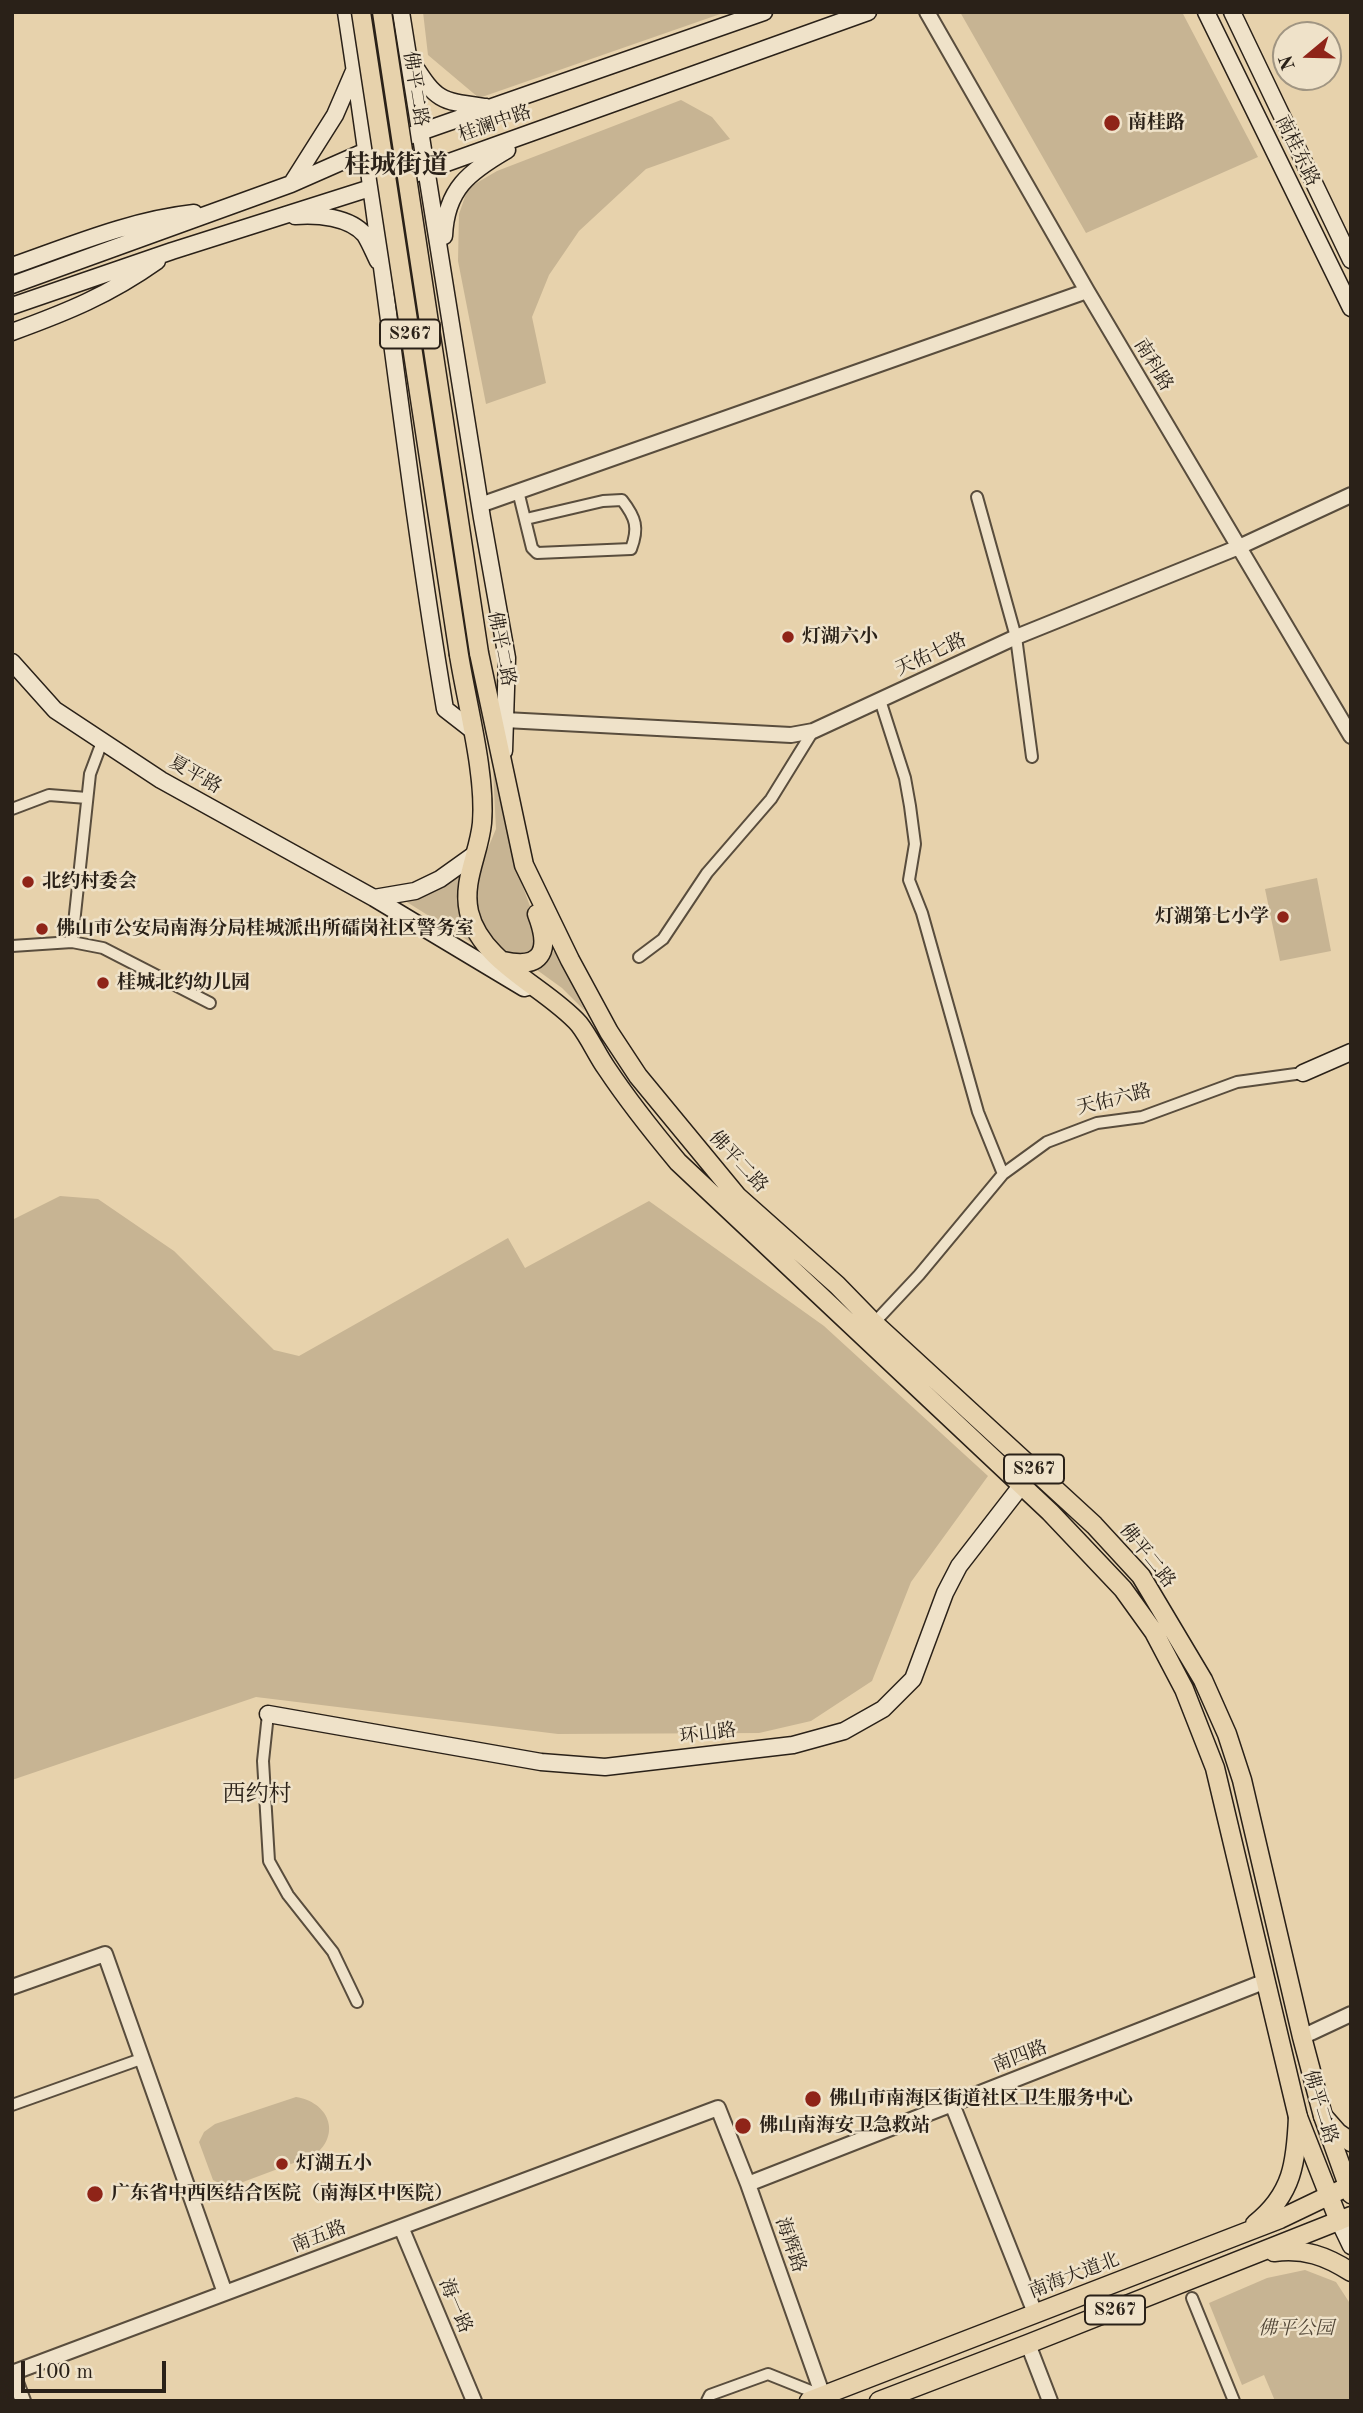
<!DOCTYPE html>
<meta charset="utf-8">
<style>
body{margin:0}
#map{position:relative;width:1363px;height:2413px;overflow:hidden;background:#e7d2ac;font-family:"Old Standard TT",serif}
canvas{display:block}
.frame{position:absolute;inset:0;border:14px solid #2a2118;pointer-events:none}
.north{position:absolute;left:1272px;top:21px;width:70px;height:70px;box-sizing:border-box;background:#efe2c9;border:2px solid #a09582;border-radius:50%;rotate:251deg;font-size:19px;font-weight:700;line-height:28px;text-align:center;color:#2a2118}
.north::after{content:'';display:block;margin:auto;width:24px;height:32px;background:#8f2418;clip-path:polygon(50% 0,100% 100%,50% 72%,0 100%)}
.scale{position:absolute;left:21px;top:2361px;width:145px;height:32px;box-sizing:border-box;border:4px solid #2a2118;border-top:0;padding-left:9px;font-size:21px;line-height:24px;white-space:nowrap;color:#2a2118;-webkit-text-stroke:5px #efe2c9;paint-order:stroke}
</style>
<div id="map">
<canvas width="1363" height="2413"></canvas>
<div class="frame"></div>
<div class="north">N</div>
<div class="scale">100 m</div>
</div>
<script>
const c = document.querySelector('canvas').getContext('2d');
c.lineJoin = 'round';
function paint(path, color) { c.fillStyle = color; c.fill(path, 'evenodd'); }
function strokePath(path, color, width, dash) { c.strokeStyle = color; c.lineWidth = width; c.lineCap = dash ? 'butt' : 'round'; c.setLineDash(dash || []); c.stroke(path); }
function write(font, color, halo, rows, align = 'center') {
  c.font = font + ' "Old Standard TT","Noto Serif SC",serif'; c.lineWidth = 5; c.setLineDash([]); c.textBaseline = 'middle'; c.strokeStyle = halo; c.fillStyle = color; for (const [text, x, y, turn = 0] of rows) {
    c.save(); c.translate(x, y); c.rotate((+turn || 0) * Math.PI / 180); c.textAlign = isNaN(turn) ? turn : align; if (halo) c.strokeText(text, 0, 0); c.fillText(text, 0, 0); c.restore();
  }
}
paint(new Path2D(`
 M423 12H726L479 98 428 55Z
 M960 12H1182L1258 157 1086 233Z
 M681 100 712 117 730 139 646 169 579 231 549 275 532 317 546 383 486 404 458 261 459 214 468 188 497 171Z
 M493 770 513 860 541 936 539 948 522 960 499 950 476 914 474 896 477 874 496 829Z
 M463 867 469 930 472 943 402 899Z
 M1317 878 1331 951 1280 961 1265 889Z
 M555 950 585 1011 562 988 537 970Z
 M60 1196 98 1199 174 1251 274 1350 299 1356 508 1238 525 1268 649 1201 824 1326 988 1476 911 1582 872 1681 811 1721 759 1733 558 1734 256 1697 12 1780V1220Z
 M296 2097C328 2102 342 2133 315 2155L235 2185H223L213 2180 199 2142 204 2132 215 2124Z
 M1305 2270 1336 2282 1351 2305V2401H1275L1264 2375 1242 2385 1209 2303 1267 2278Z`), '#c7b493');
const minor = new Path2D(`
 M518 491 532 548 537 553 631 549C639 528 636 518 622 500L603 501 526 519
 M977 497 1016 637 1032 757
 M880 700 905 778 910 806 915 844 909 880 922 913 978 1112 1003 1174
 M12 809 49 795 87 798
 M72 942 90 774 102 742
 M12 946 72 942 103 948 210 1003
 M639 957 663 939 707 873 771 799 813 731
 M874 1323 919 1275 1003 1174 1047 1142 1097 1123 1142 1117 1237 1082 1303 1073
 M268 1714 263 1761 269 1861 288 1895 333 1952 357 2002
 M12 2105 141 2059
 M1192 2298 1234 2401
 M707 2401 710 2395 768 2374 823 2396`);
const tertiary = new Path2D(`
 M927 12 1087 291 1351 736
 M480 505 1087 291
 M505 720 791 735 813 731 1016 637 1239 547 1351 495
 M12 1987 105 1954 225 2293
 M1302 2037 1351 2014
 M952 2104 1035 2313
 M748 2184 1266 1981
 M401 2227 474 2401
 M1028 2344 1050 2401
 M12 2372 23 2401
 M12 2373 718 2108 748 2184 823 2396`);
const secondary = new Path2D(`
 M346 12C382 244 406 478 445 709L472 730
 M401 12 482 518 507 658 504 751
 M1206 12 1351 308
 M1232 12 1351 260
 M412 62C437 102 441 101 486 107
 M292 183 335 115 354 71
 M295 216C317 214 350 217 365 235 370 243 374 253 378 261
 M444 236C446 189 469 172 507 150
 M12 266C72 245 131 220 194 213
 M12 285 291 184 366 151 764 12
 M12 306 172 251 427 170 868 12
 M12 332C67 312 109 295 157 261
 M12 662 55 710 161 780 374 898 524 988 531 986
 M374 898 415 891 440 879 475 854
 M1303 1073 1351 1052
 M268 1714 541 1762 605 1767 793 1745 844 1731 883 1709 913 1679 945 1593 959 1566 1021 1486
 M1339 2221 1351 2246`);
const primary = new Path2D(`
 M479 653 524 865 570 960 609 1032 638 1076 737 1196 837 1285 874 1323 1094 1525 1141 1576 1203 1680 1227 1734 1242 1780 1302 2037 1323 2116 1351 2194
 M459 655C467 705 486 774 482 823 479 854 462 881 469 912 481 963 546 987 579 1024 590 1038 597 1055 607 1069 629 1102 653 1132 678 1162L1050 1512 1123 1589 1154 1632 1184 1689 1215 1768 1298 2117 1339 2221
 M503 961C545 970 550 948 537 914`);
const trunk = new Path2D(`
 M1323 2116 1338 2133 1351 2142
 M1255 2224C1293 2194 1296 2162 1298 2117
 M1274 2252C1304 2248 1326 2256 1351 2272
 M809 2401 1280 2219 1351 2185
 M879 2401 1028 2344 1351 2216`);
strokePath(minor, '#594d3d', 14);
strokePath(tertiary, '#594d3d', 18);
strokePath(secondary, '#2a2118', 19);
strokePath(primary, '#2a2118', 21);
strokePath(trunk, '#2a2118', 21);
strokePath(minor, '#efe2c9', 10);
strokePath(tertiary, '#efe2c9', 14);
strokePath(secondary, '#efe2c9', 16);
strokePath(primary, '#e7d2ac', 18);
strokePath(trunk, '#e7d2ac', 18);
const primaryBridge = new Path2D(`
 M361 12 459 655
 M382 12 479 653`);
strokePath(primaryBridge, '#2a2118', 21, []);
strokePath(primaryBridge, '#e7d2ac', 18);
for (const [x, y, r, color] of [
 [1112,123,9,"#8f2418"],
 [788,637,7,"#8f2418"],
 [28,882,7,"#8f2418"],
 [1283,917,7,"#8f2418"],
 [42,929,7,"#8f2418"],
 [103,983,7,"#8f2418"],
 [813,2099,9,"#8f2418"],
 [743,2126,9,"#8f2418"],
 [282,2164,7,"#8f2418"],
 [95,2194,9,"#8f2418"]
]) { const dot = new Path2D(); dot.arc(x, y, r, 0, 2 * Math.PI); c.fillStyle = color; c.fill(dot); strokePath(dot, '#efe2c9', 2.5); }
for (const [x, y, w] of [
 [410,334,60],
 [1034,1469,60],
 [1115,2310,60]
]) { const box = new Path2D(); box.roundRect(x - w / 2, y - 14.5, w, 29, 5); c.fillStyle = '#efe2c9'; c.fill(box); strokePath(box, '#2a2118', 2); }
write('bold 18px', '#2a2118', null, [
 ["S267",410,334],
 ["S267",1034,1469],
 ["S267",1115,2310]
]);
write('19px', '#2a2118', '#efe2c9', [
 ["佛平二路",415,89,81],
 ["桂澜中路",495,124,-19],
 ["南桂东路",1297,151,64],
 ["南科路",1153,365,59],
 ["佛平二路",501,649,79],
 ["天佑七路",931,655,-25],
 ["夏平路",195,775,30],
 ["天佑六路",1114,1100,-14],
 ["佛平二路",738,1162,47],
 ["佛平二路",1147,1556,51],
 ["环山路",708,1734,-7],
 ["南四路",1020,2057,-21],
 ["佛平二路",1320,2107,73],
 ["南五路",319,2237,-21],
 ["海辉路",790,2245,71],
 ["南海大道北",1074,2276,-21],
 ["海一路",455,2306,67]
]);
write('bold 19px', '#2a2118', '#efe2c9', [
 ["南桂路",1128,123],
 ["灯湖六小",802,637],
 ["北约村委会",42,882],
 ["灯湖第七小学",1269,917,"right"],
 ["佛山市公安局南海分局桂城派出所礌岗社区警务室",56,929],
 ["桂城北约幼儿园",117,983],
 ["佛山市南海区街道社区卫生服务中心",829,2099],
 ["佛山南海安卫急救站",759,2126],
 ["灯湖五小",296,2164],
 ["广东省中西医结合医院（南海区中医院）",111,2194]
], 'left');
write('italic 19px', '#514637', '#efe2c9', [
 ["佛平公园",1296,2329]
]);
write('23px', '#2a2118', '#efe2c9', [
 ["西约村",257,1795]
]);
write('bold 26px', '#2a2118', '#efe2c9', [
 ["桂城街道",396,166]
]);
</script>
